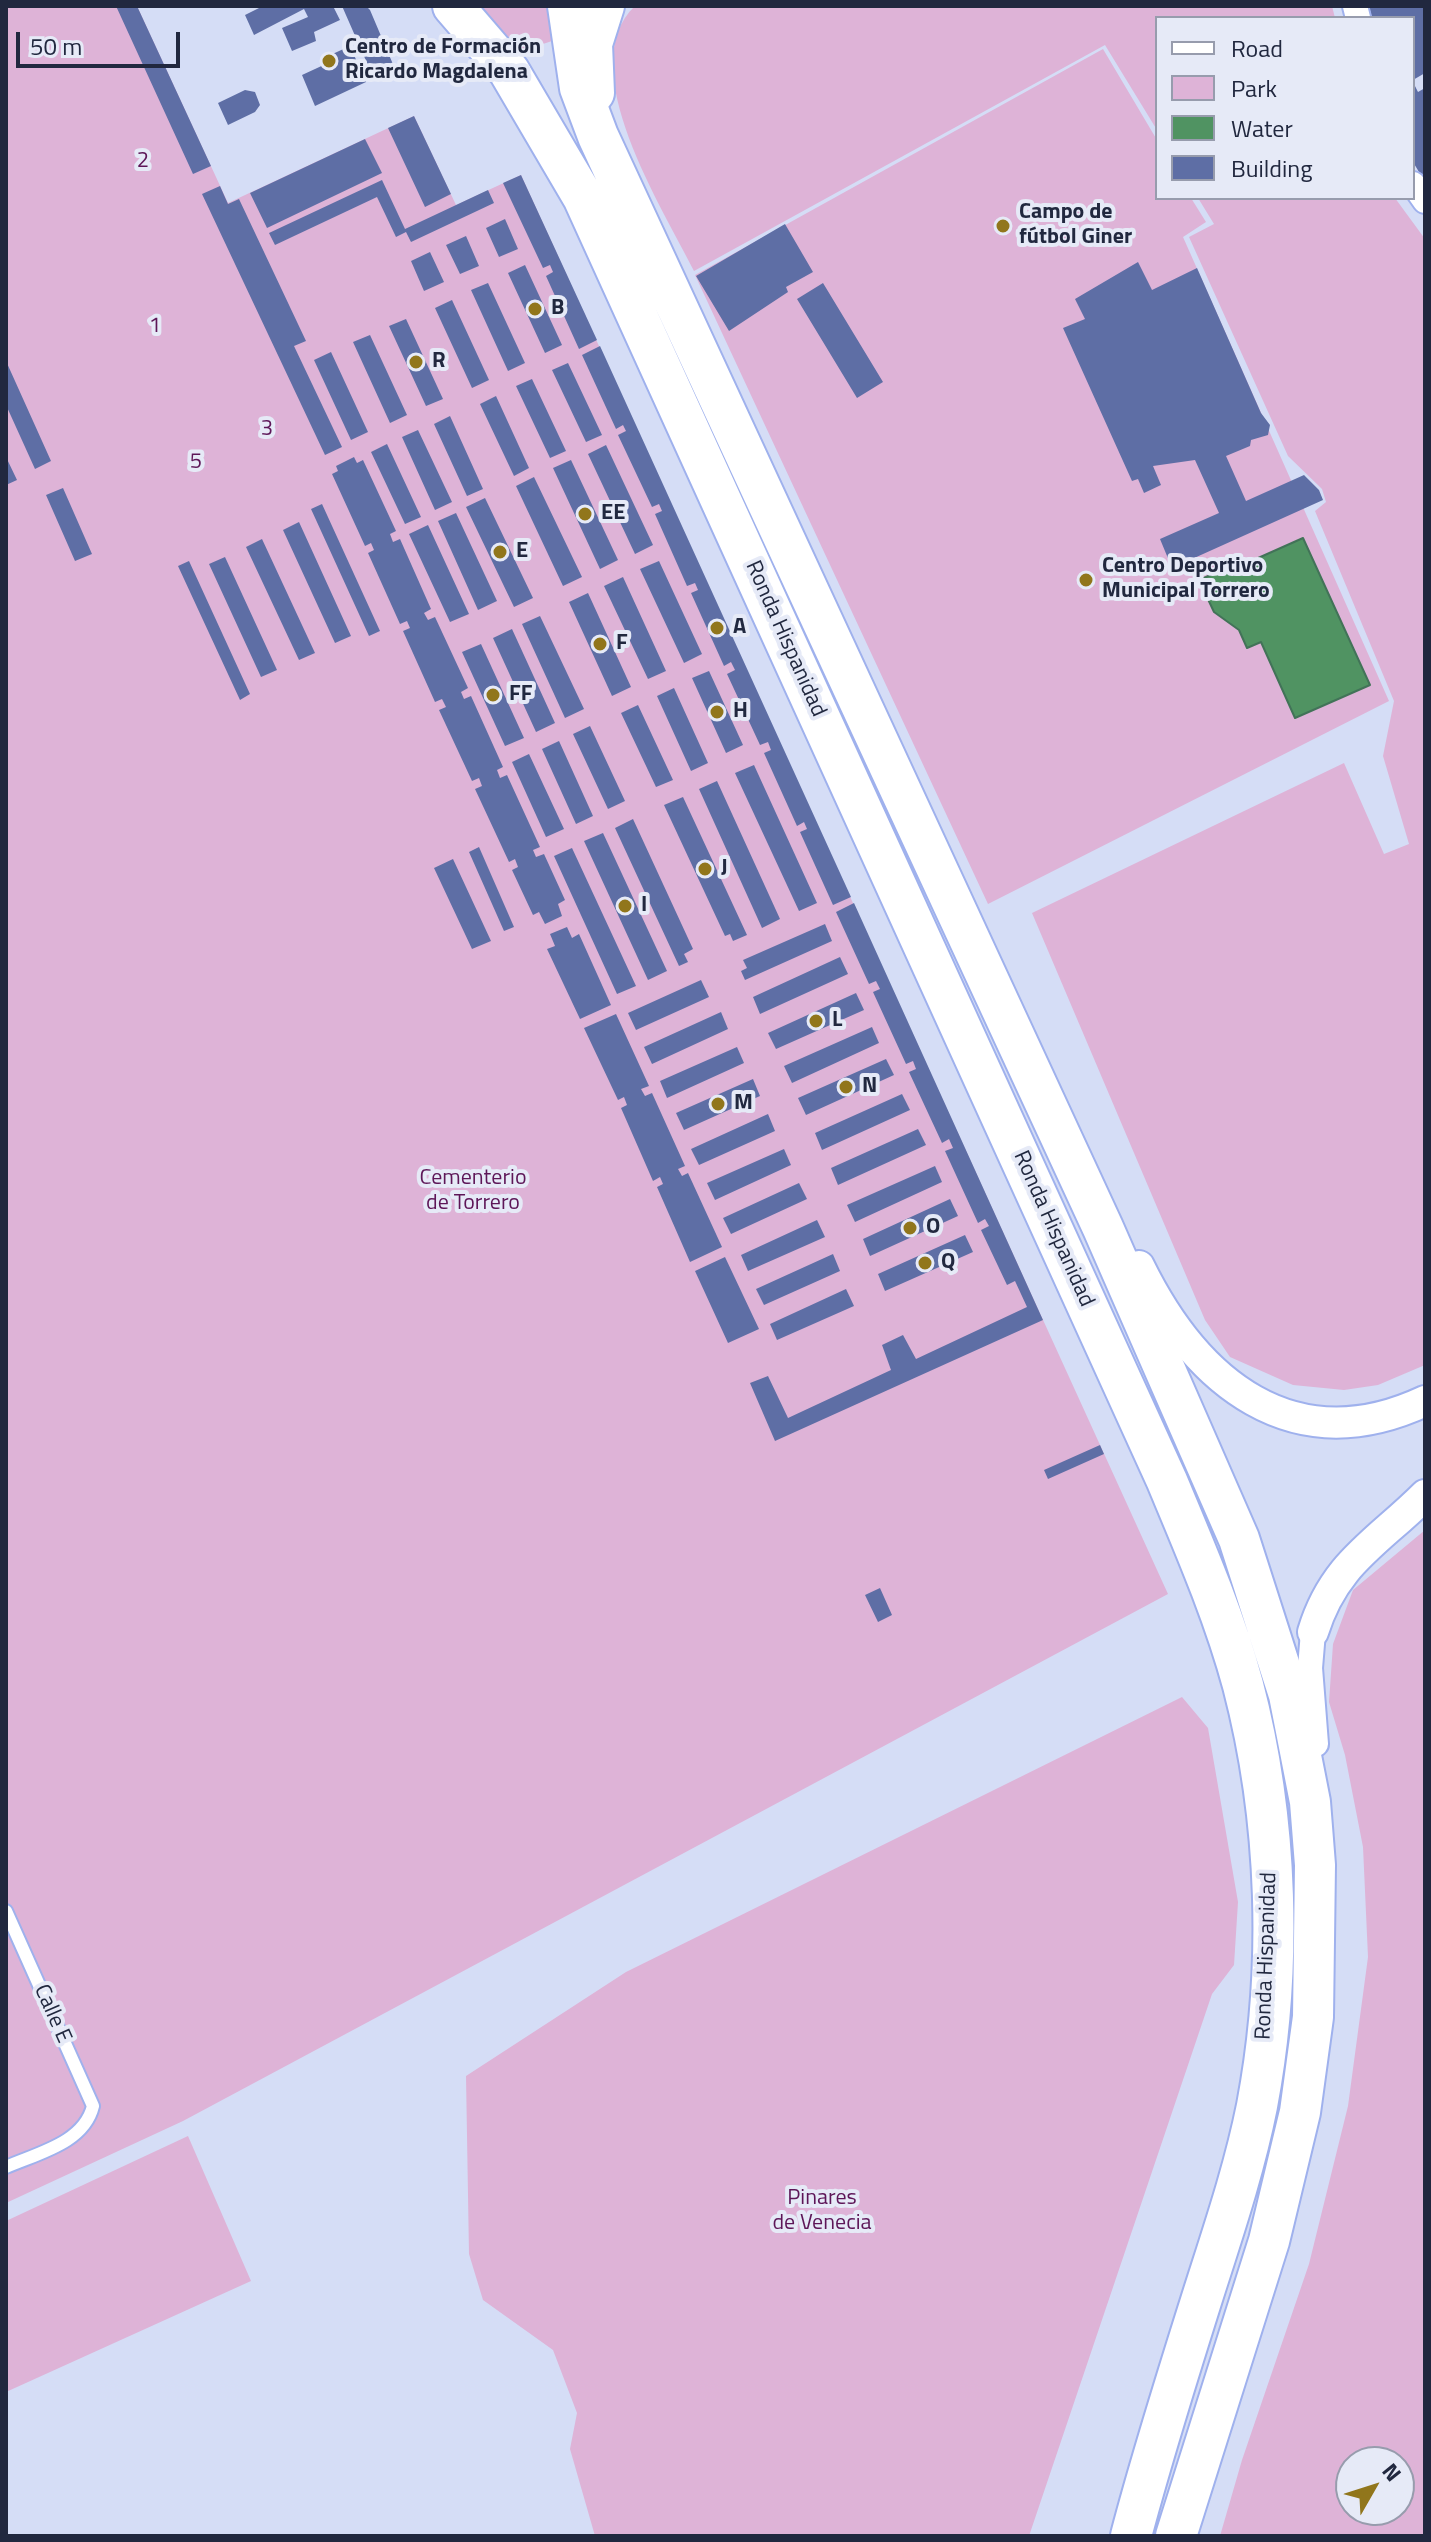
<!DOCTYPE html>
<meta charset="utf-8">
<style>
body{margin:0}
#map{position:relative;width:1431px;height:2542px;overflow:hidden;background:#d5ddf6;font-family:"Titillium Web",sans-serif}
canvas{display:block}
.frame{position:absolute;inset:0;border:8px solid #21283f;pointer-events:none}
.legend{position:absolute;left:1155px;top:16px;width:260px;height:184px;box-sizing:border-box;background:#e6eaf7;border:2px solid #979cad;margin:0;padding:10px 14px;list-style:none;font-size:24px;color:#21283f}
.legend li{display:flex;align-items:center;gap:16px;height:40px}
.legend b{width:40px;border:2px solid #979cad}
.north{position:absolute;left:1335px;top:2446px;width:80px;height:80px;box-sizing:border-box;background:#e6eaf7;border:2px solid #979cad;border-radius:50%;rotate:51deg;font-size:22px;font-weight:700;line-height:32px;text-align:center;color:#21283f}
.north::after{content:'';display:block;margin:auto;width:28px;height:36px;background:#91761c;clip-path:polygon(50% 0,100% 100%,50% 72%,0 100%)}
.scale{position:absolute;left:16px;top:32px;width:164px;height:36px;box-sizing:border-box;border:4px solid #21283f;border-top:0;padding-left:10px;font-size:24px;line-height:28px;white-space:nowrap;color:#21283f;-webkit-text-stroke:6px #e6eaf7;paint-order:stroke}
</style>
<div id="map">
<canvas width="1431" height="2542"></canvas>
<div class="frame"></div>
<ul class="legend">
<li><b style="height:10px;background:#fff"></b>Road</li>
<li><b style="height:22px;background:#deb3d7"></b>Park</li>
<li><b style="height:22px;background:#509362"></b>Water</li>
<li><b style="height:22px;background:#5e6ea5"></b>Building</li>
</ul>
<div class="north">N</div>
<div class="scale">50 m</div>
</div>
<script>
const c = document.querySelector('canvas').getContext('2d');
c.lineJoin = 'round';
function paint(path, color) { c.fillStyle = color; c.fill(path, 'evenodd'); }
function strokePath(path, color, width, dash) { c.strokeStyle = color; c.lineWidth = width; c.lineCap = dash ? 'butt' : 'round'; c.setLineDash(dash || []); c.stroke(path); }
function write(font, color, halo, rows, align = 'center') {
  c.font = font + ' "Titillium Web",sans-serif'; c.lineWidth = 8; c.setLineDash([]); c.textBaseline = 'middle'; c.strokeStyle = halo; c.fillStyle = color; for (const [text, x, y, turn = 0] of rows) {
    c.save(); c.translate(x, y); c.rotate((+turn || 0) * Math.PI / 180); c.textAlign = isNaN(turn) ? turn : align; if (halo) c.strokeText(text, 0, 0); c.fillText(text, 0, 0); c.restore();
  }
}
paint(new Path2D(`
 M6 6H137L228 203 414 116 456 205 521 175 1168 1594 183 2121 6 2203Z
 M475 6H551L558 39 516 53Z
 M635 6H1332L1335 18H1157V130L1105 45 694 271C663 208 571 66 635 6Z
 M1103 49 1157 140V198H1191L1206 222 1183 237 1389 701 988 904 695 275Z
 M1198 198H1395L1425 239V1365L1378 1385 1344 1390 1293 1385 1230 1357 1205 1320 1032 913 1344 763 1384 854 1409 844 1383 756 1394 701 1315 511 1326 502 1322 489 1288 456 1189 237 1214 224Z
 M1425 1530V2536H1220L1242 2460 1309 2264 1348 2106 1368 1957 1363 1847 1345 1755 1329 1702 1333 1644 1353 1590ZM1351 2462H1399V2510H1351Z
 M1182 1697 1208 1728 1238 1902 1234 1965 1212 1994 1029 2536H595L570 2449 577 2413 553 2350 483 2300 469 2254 466 2076 626 1972Z
 M188 2136 251 2281 6 2392V2221Z`), '#deb3d7');
const water = new Path2D(`
 M1303 538 1370 685 1295 718 1261 642 1247 648 1239 630 1214 612 1199 580 1227 568 1229 571Z`);
paint(water, '#509362');
strokePath(water, '#427358', 2);
paint(new Path2D(`
 M116 6H137L211 166 193 174Z
 M263 6H333L340 20 314 32 316 41 292 51 282 28 308 17 304 9 254 35 245 15Z
 M342 6H366L370 10 395 69 374 79Z
 M1369 6H1425V73L1413 80V18H1372Z
 M350 46 366 82 315 106 302 75 328 63 326 57Z
 M1413 82 1418 92 1425 88V182L1413 162Z
 M245 90 255 92 260 105 255 112 228 125 218 103Z
 M414 116 451 194 425 207 388 128Z
 M365 139 382 173 267 228 250 193Z
 M521 175 597 340 579 349 546 276 553 272 550 265 543 268 503 183Z
 M382 180 405 229 488 190 494 203 411 242 406 232 396 237 377 197 275 245 269 233Z
 M220 186 228 204 239 199 306 341 294 346 342 447 325 455 202 194Z
 M505 219 518 249 499 257 486 228Z
 M785 224 813 272 786 287 788 292 729 331 696 276Z
 M466 236 479 266 460 274 446 245Z
 M430 252 444 282 424 291 411 261Z
 M1138 262 1152 290 1197 268 1261 413 1270 425 1268 435 1251 440 1250 446 1226 456 1246 501 1304 475 1319 490 1323 500 1172 568 1160 539 1219 513 1195 460 1153 466 1161 485 1144 493 1138 479 1132 481 1063 328 1085 319 1075 299Z
 M525 265 562 345 545 353 508 273Z
 M488 283 525 363 508 371 471 290Z
 M823 283 883 382 857 398 797 299Z
 M452 300 489 380 472 388 435 308Z
 M406 319 443 399 426 406 389 326Z
 M370 335 407 415 390 423 353 342Z
 M600 346 851 897 833 905 800 832 807 829 804 822 797 826 764 753 771 750 768 742 760 745 727 674 735 670 731 662 724 666 691 593 698 590 695 583 687 586 655 514 662 511 659 504 652 507 618 435 626 431 623 425 616 429 582 355Z
 M331 352 368 432 351 440 314 360Z
 M6 361 51 461 35 469 6 405Z
 M568 363 602 435 586 442 552 370Z
 M532 379 566 451 550 458 516 386Z
 M496 396 529 468 514 476 480 404Z
 M450 416 483 489 467 496 434 424Z
 M418 430 452 502 435 510 402 437Z
 M387 444 421 517 405 524 371 452Z
 M606 445 653 545 635 554 588 454Z
 M6 457 17 480 6 485Z
 M354 457 357 463 363 460 396 531 390 534 393 542 400 539 431 609 424 613 428 620 435 617 468 688 461 692 464 699 471 696 503 767 497 770 500 778 507 775 540 847 533 850 536 857 544 854 565 900 558 904 562 916 545 924 539 912 533 915 512 870 518 867 515 859 509 862 475 789 482 786 479 778 472 781 439 710 446 707 442 699 435 702 403 631 410 628 407 621 400 624 368 553 374 550 371 543 365 546 332 474 338 471 336 466Z
 M571 460 618 560 600 569 553 468Z
 M534 477 582 577 563 586 516 486Z
 M63 488 92 554 75 561 46 495Z
 M485 498 533 598 514 607 466 507Z
 M322 504 380 631 369 636 311 509Z
 M456 513 497 601 478 610 438 521Z
 M299 522 351 636 335 643 283 530Z
 M428 525 469 614 450 622 409 534Z
 M262 539 315 653 299 660 246 547Z
 M225 557 277 670 261 677 209 564Z
 M189 561 250 694 240 700 178 566Z
 M659 561 702 654 684 663 640 569Z
 M623 577 666 671 648 679 604 586Z
 M588 593 631 687 612 696 569 602Z
 M540 616 584 709 565 718 522 624Z
 M512 629 555 723 536 732 493 638Z
 M481 644 524 738 505 746 462 652Z
 M709 671 743 745 726 753 692 678Z
 M674 688 708 763 691 771 657 696Z
 M638 705 673 780 656 787 621 713Z
 M590 726 625 801 608 809 573 734Z
 M559 741 593 816 576 824 542 749Z
 M529 754 564 829 546 837 512 762Z
 M754 765 817 903 799 911 735 773Z
 M717 781 780 919 762 928 699 789Z
 M683 797 747 935 733 941 730 934 725 936 664 805Z
 M633 819 693 949 684 954 688 962 679 966 615 828Z
 M603 833 667 971 648 980 584 841Z
 M479 847 514 927 504 931 469 852Z
 M572 848 636 986 617 994 554 856Z
 M453 859 491 941 472 949 434 868Z
 M854 903 1043 1320 775 1441 750 1383 768 1376 788 1418 891 1370 882 1345 903 1335 916 1359 1027 1307 1015 1281 1007 1285 981 1230 989 1226 985 1219 978 1223 945 1151 953 1148 949 1139 942 1143 909 1072 916 1069 913 1061 906 1064 873 992 880 989 876 981 869 984 836 912Z
 M825 924 832 941 745 980 741 971 747 968 743 960Z
 M567 927 572 938 579 934 611 1005 580 1019 547 949 555 946 550 934Z
 M840 957 848 974 760 1014 753 997Z
 M701 980 709 997 636 1030 628 1013Z
 M856 993 864 1010 776 1049 768 1033Z
 M721 1012 728 1029 652 1064 644 1047Z
 M616 1014 649 1086 641 1089 645 1096 652 1093 685 1166 678 1169 682 1176 688 1173 722 1247 690 1262 657 1187 663 1184 660 1177 653 1181 621 1108 627 1105 624 1097 618 1100 584 1028Z
 M872 1027 879 1043 792 1083 784 1066Z
 M737 1047 744 1063 667 1098 660 1081Z
 M886 1059 894 1075 806 1115 798 1098Z
 M753 1079 760 1096 684 1130 676 1113Z
 M902 1094 910 1110 822 1150 815 1133Z
 M768 1114 775 1131 699 1165 691 1149Z
 M918 1129 926 1145 838 1185 831 1168Z
 M784 1149 791 1165 715 1200 707 1183Z
 M935 1166 942 1182 855 1222 847 1205Z
 M799 1183 807 1199 731 1234 723 1218Z
 M950 1199 958 1216 870 1256 863 1239Z
 M817 1220 825 1237 748 1271 741 1255Z
 M965 1235 973 1252 885 1291 878 1274Z
 M833 1254 840 1271 764 1305 756 1289Z
 M725 1257 759 1329 728 1343 695 1271Z
 M846 1289 854 1306 777 1340 770 1324Z
 M1100 1445 1104 1454 1048 1479 1044 1470Z
 M880 1588 892 1615 878 1622 865 1595Z`), '#5e6ea5');
const service = new Path2D(`
 M6 1911 93 2106C84 2143 38 2153 6 2167`);
const minor = new Path2D(`
 M1355 6 1358 18
 M1413 184 1425 201
 M1313 1632 1310 1668 1316 1744`);
const tertiary = new Path2D(`
 M1139 1266C1196 1382 1292 1463 1425 1401
 M1313 1632C1334 1563 1377 1543 1425 1495`);
const primary = new Path2D(`
 M595 93 593 44 605 6`);
const trunk = new Path2D(`
 M453 6 509 71 583 197 1167 1481C1195 1548 1224 1615 1243 1685 1278 1819 1283 1969 1257 2106 1244 2171 1222 2235 1202 2298 1177 2377 1152 2456 1131 2536
 M568 6 580 88 598 136 1103 1228 1239 1539 1289 1695 1310 1802 1315 1865 1313 2017 1300 2112 1269 2241 1176 2536`);
strokePath(service, '#9fb1ed', 16);
strokePath(minor, '#9fb1ed', 28);
strokePath(tertiary, '#9fb1ed', 34);
strokePath(primary, '#9fb1ed', 42);
strokePath(trunk, '#9fb1ed', 44);
strokePath(service, '#fff', 12);
strokePath(minor, '#fff', 24);
strokePath(tertiary, '#fff', 30);
strokePath(primary, '#fff', 38);
strokePath(trunk, '#fff', 40);
for (const [x, y, r, color] of [
 [329,61,8,"#91761c"],
 [1003,226,8,"#91761c"],
 [535,309,8,"#91761c"],
 [416,362,8,"#91761c"],
 [585,514,8,"#91761c"],
 [500,552,8,"#91761c"],
 [1086,580,8,"#91761c"],
 [717,628,8,"#91761c"],
 [600,644,8,"#91761c"],
 [493,695,8,"#91761c"],
 [717,712,8,"#91761c"],
 [705,869,8,"#91761c"],
 [625,906,8,"#91761c"],
 [816,1021,8,"#91761c"],
 [846,1087,8,"#91761c"],
 [718,1104,8,"#91761c"],
 [910,1228,8,"#91761c"],
 [925,1263,8,"#91761c"]
]) { const dot = new Path2D(); dot.arc(x, y, r, 0, 2 * Math.PI); c.fillStyle = color; c.fill(dot); strokePath(dot, '#e6eaf7', 3); }
write('bold 22px', '#21283f', '#e6eaf7', [
 ["Centro de Formación",345,48],
 ["Ricardo Magdalena",345,73],
 ["Campo de",1019,213],
 ["fútbol Giner",1019,238],
 ["B",551,309],
 ["R",432,362],
 ["EE",601,514],
 ["E",516,552],
 ["Centro Deportivo",1102,567],
 ["Municipal Torrero",1102,592],
 ["A",733,628],
 ["F",616,644],
 ["FF",509,695],
 ["H",733,712],
 ["J",721,869],
 ["I",641,906],
 ["L",832,1021],
 ["N",862,1087],
 ["M",734,1104],
 ["O",926,1228],
 ["Q",941,1263]
], 'left');
write('22px', '#5d1658', '#e6eaf7', [
 ["2",143,162],
 ["1",155,327],
 ["3",267,430],
 ["5",196,463],
 ["Cementerio",473,1179],
 ["de Torrero",473,1204],
 ["Pinares",822,2199],
 ["de Venecia",822,2224]
]);
write('22px', '#21283f', '#e6eaf7', [
 ["Ronda Hispanidad",785,639,66],
 ["Ronda Hispanidad",1053,1229,66],
 ["Ronda Hispanidad",1267,1956,-88],
 ["Calle E",52,2014,66]
]);
</script>
